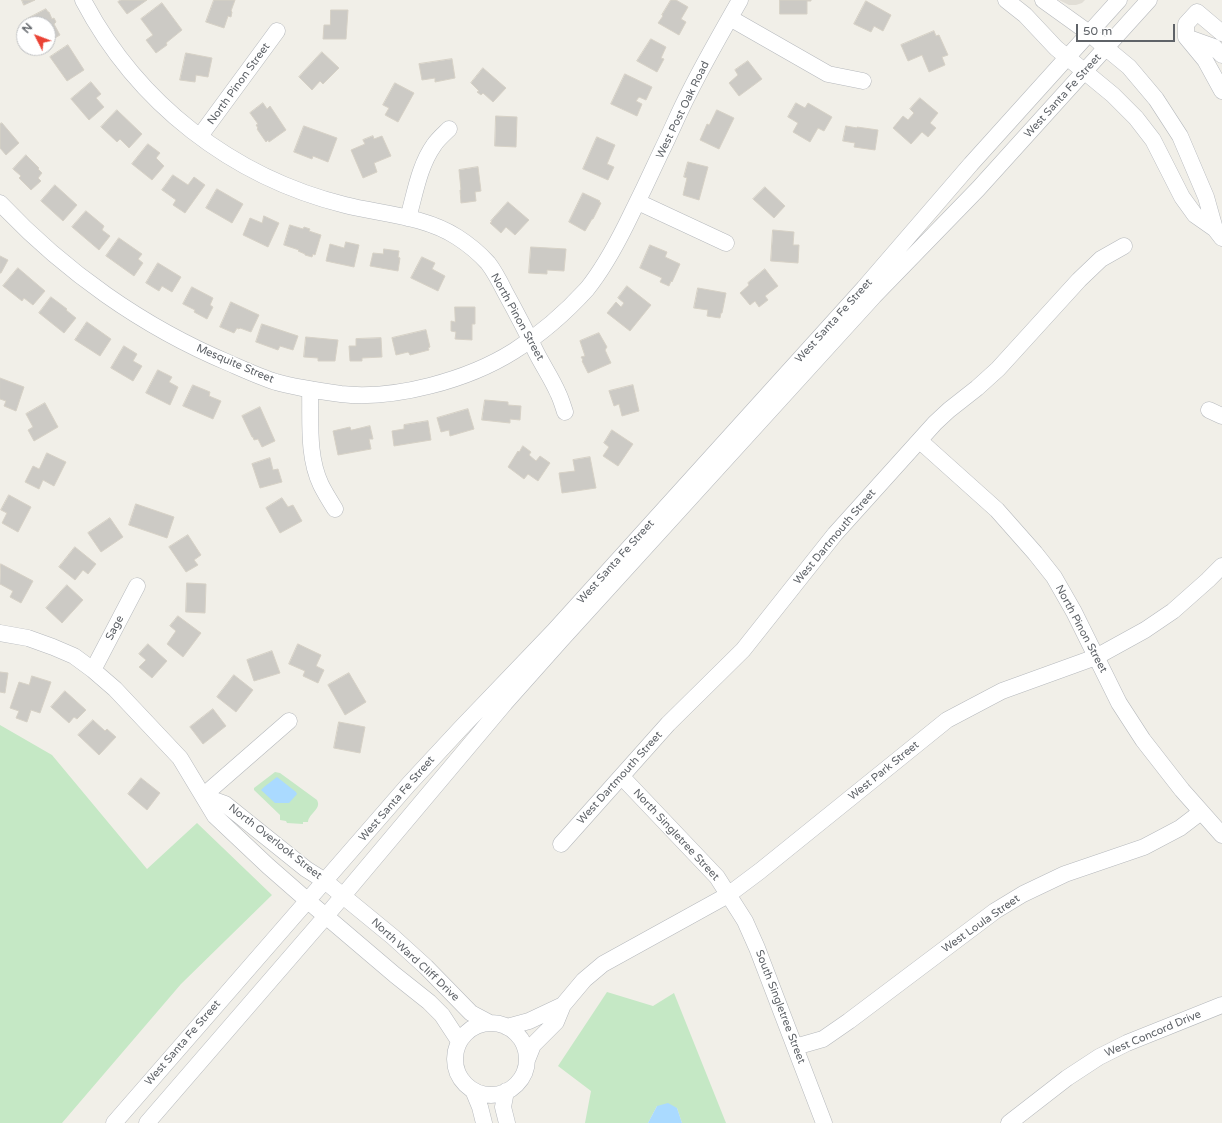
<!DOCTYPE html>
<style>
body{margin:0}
#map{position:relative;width:1222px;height:1123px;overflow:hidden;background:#f1efe8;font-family:"Varela Round",sans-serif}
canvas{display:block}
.north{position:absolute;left:16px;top:16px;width:40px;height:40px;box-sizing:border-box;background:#fff;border:1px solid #bfc1c3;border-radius:50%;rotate:312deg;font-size:11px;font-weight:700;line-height:16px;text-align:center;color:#5f6368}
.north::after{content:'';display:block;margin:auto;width:14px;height:18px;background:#ea4335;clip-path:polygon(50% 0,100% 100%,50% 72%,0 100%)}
.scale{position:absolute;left:1076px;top:24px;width:99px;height:18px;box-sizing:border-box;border:2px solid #5f6368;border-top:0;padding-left:5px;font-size:12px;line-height:14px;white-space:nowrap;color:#5f6368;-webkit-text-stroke:3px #fff;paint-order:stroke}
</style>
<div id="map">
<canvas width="1222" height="1123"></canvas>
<div class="north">N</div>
<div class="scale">50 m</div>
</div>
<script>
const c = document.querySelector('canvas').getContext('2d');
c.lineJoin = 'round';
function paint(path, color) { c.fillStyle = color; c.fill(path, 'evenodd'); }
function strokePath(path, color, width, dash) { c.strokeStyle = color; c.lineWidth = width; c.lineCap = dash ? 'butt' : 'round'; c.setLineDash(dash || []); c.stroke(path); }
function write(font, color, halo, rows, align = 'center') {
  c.font = font + ' "Varela Round",sans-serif'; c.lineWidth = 3; c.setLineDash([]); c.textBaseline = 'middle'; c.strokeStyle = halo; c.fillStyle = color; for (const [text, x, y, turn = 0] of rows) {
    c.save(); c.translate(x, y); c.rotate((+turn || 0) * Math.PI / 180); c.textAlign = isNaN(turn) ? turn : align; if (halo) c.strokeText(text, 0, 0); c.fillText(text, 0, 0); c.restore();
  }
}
paint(new Path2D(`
 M1059 0H1085L1082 3 1076 5H1069Z`), '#e1ded6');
paint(new Path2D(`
 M0 725 52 755 147 869 197 823 272 895 181 984 62 1123H0Z
 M275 772 280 773 317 800C322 809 309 813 308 822H303V824L287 823 286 821 280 820V815L254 790V788Z
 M607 992 653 1006 674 993 726 1123H682L677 1108 657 1106 648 1123H585L591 1091 558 1066Z`), '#c5e8c5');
paint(new Path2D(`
 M277 777 296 792 297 794 289 803H275L261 790 264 787Z
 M668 1103 677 1108 682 1123H648L657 1106Z`), '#aadaff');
const building = new Path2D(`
 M22 0H35L24 5Z
 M121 0H147L127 14 118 2Z
 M214 0H235L231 11 232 12 231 17 228 16 224 28 206 22Z
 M671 0H676L688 7 681 19 686 22 679 35 658 23 663 16 662 15Z
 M780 0H811V1H807V14H780Z
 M866 1 891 15 883 31 874 26 871 32 854 24Z
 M162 3 182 30 166 43 167 45 156 53 146 40 153 35 141 19Z
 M46 9 48 12H49L52 19 54 18 56 22 54 24 60 35 48 42V24H33L29 18Z
 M331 10H348L346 39H323L324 25H330Z
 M934 31 936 36 939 35 948 55 942 57 945 65 929 72 922 55 908 61 901 45Z
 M651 39 666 47 661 58 664 59 657 72 637 61Z
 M68 45 84 70 67 81 50 57Z
 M322 52 339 68 323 84 320 81 312 90 299 77Z
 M186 53 212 58 208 77 196 75 195 82 180 80Z
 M452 59 455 78 435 82V78L422 80 419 64Z
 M748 61 762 79 739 96 729 83 738 75 735 70Z
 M483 68 506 88 493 102 483 93 481 95 477 92 479 91 471 83Z
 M625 74 652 87 646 100 639 97 636 101 642 104 637 116 611 104Z
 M91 82 101 94 96 98 104 107 89 120 71 99Z
 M395 83 414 93 398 122 385 115 389 108 383 105Z
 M920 98 938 113 930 123 936 128 928 137 922 132 911 144 893 128 903 116 908 120 914 113 910 109Z
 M263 103 267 109 270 106 286 130 269 142 268 140 266 142 257 129 258 128 256 125 258 124 250 113Z
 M796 103 805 108 808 103 832 117 824 131 818 128 810 142 793 132 798 123 788 117Z
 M117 110 142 134 129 148 120 139 117 142 101 127Z
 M717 110 734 118 719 149 700 140 707 124 709 125Z
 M496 116 517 117 516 147 495 146Z
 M2 123 19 143 6 155 0 148V124Z
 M304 126 337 138 328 162 313 156 312 159 294 152Z
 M846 126 857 128V127L878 130 875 150 854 147 855 143 843 141Z
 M373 136 374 139 382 136 391 156 374 163 377 172 363 178 351 150 365 144 363 140Z
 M597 137 615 145 607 164 614 167 608 180 583 169Z
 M148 144 160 153 156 158 164 166 152 180 132 164Z
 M26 155 39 168 38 169 42 173 38 178 41 181 31 190 19 178 21 176 13 169Z
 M688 162 708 167 699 200 683 195 687 178 684 177Z
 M478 167 481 191 475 192 476 201 461 203 460 190H461L459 170Z
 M173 175 188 185 194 177 205 185 185 213 173 205 176 200 162 190Z
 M55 185 77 205 63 221 41 201Z
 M765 187 785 206 774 218 753 199Z
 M217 189 243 204 232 223 206 208Z
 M583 193 600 201 599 202 601 203 593 219H592L585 231 569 222Z
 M508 202 529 220 515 235 506 227 501 233 490 223 492 222 491 221Z
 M86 211 104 226 102 230 110 236 99 250 72 227Z
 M264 216 279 223 268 247 243 235 250 218 262 223Z
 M290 225 303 229 304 227 310 229 309 231 321 235 315 255 313 254 312 257 305 255V254L298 251 299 250 284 245Z
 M773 230 794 232 793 245H799L798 263 771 261Z
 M119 238 142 254 138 259 143 263 134 276 106 256Z
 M346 242 359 245 354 267 326 261 330 244 344 248Z
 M650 245 667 252 665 257 680 264 672 282 671 281 669 286 660 282 662 278 640 268Z
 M531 247 566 249 564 271 547 270V274L529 273Z
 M384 249 399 251 398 257 400 258 398 271 370 266 373 253 383 254Z
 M0 256 8 260 1 273H0Z
 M422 257 435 263 432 269 445 276 438 291 411 278Z
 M158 263 181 277 172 292 162 286 159 291 146 283Z
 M18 268 45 291 33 305 24 298 22 301 3 286Z
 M765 269 778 286 765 296 768 300 759 307 755 301 750 305 740 293 749 285 748 283Z
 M627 286 651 305 630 331 607 313 616 302 621 307 624 303 618 298Z
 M192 287 213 298 210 305 213 307 207 319 194 312 195 310 183 304Z
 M698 288 726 293 722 313H721L720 318 707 316 708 310 694 308Z
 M51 297 67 309 66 310 76 318 64 333 39 313Z
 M231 302 259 315 251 332 240 328 239 329 237 328 234 333 220 327Z
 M455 307H475V324H472V340L455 339 456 332 451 331V321L455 322Z
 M87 322 111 339 100 356 75 340Z
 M262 324 298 336 293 350 280 346 278 350 256 342Z
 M426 330 430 347 428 348 429 350 410 355 409 353 408 352 396 355 392 338Z
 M599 333 607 347 605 350 611 363 588 373 582 361 583 360 581 357 585 356 580 341Z
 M306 337 338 340 335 361H318V358L304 357Z
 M381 338 382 357 362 358V361H350L349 346H356V339Z
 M124 346 137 354 133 361 142 366 133 381 111 368Z
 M158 370 172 377 169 382 178 387 170 405 146 393Z
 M0 378 24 387 16 411 4 406 6 401 0 399Z
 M193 385 210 392 209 396 221 401 213 419 183 406Z
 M633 385 639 411 622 416 619 404 614 406 609 391Z
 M485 400 508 402V405L521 406 520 420 510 419V423L482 420Z
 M45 403 58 427 34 441 28 430 33 427 26 414Z
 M260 407 275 441 262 447 258 439 254 440 253 437H252L242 416Z
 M468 409 474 429 450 436 449 430 441 432 437 418Z
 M428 421 431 440 394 446 392 431 404 429V425Z
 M370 426 373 439H369L371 449 338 455 333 431 350 427 351 430Z
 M612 430 633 444 618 466 603 456 609 447 604 443Z
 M523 446 531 452 529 455 536 461 540 456 550 463 538 481 528 474 524 479 508 467 518 451 519 452Z
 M47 453 66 462 54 486 43 480 39 489 25 482 33 466 39 469Z
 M590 457 596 488 562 493 559 473 575 471 573 460Z
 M270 458 273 470 278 469 282 482 260 488 252 464Z
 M9 495 31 507 18 532 2 523 7 513 1 510Z
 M282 498 288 507 293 505 302 521 280 533 266 508Z
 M136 504 174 517 167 538 129 525Z
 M110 518 123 537 101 552 88 533Z
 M188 535 201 555 194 560 198 565 186 572 169 547Z
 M75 547 96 564 88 574 83 570 75 580 59 567Z
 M1 564 33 581 21 603 10 597 13 591 0 584Z
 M187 583 206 584 205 613 186 612Z
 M67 585 83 600 62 623 46 608Z
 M178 616 201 633 183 657 167 644 176 631 170 626Z
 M148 644 167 661 152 678 139 667 146 660 139 654Z
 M298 644 321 655 316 666 324 670 318 683 303 676 305 671 289 664Z
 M272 651 280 673 254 681 247 660Z
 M0 672 8 673 5 693 0 692Z
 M349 673 366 702 345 715 328 685Z
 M234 675 253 690 236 712 217 697Z
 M32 676 51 682 40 713 31 710 27 722 16 718 19 711 10 708 19 682 29 685Z
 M65 691 86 710 77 719 74 717 69 723 51 707Z
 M213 709 226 726 203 744 190 727Z
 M93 720 105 731 107 729 116 737 99 755 78 735Z
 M339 722 365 727 360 753 334 748Z
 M141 778 160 793 147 810 128 794Z`);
paint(building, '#cccac5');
strokePath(building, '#d6d1c6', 1);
const minor = new Path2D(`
 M83 0C137 103 232 177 345 205 381 214 425 216 457 237 468 244 479 253 488 263 495 272 500 282 505 292 516 312 526 331 536 352 543 366 552 379 558 393 561 399 563 406 565 412
 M1006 0 1025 15 1056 48 1113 95 1136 118 1153 140 1182 197 1195 215 1215 229 1222 238
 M1043 0 1089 33 1106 48 1129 67 1156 99 1180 136 1206 197 1215 229
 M730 18 828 74 863 81
 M1222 33 1197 12 1186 24V37L1205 60 1222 91
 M1186 37 1214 47 1222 55
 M200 136 277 31
 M638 202 726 243
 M0 203C64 271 143 327 229 363 245 370 260 377 276 382 297 388 319 391 341 394 395 400 468 380 514 351 541 334 566 312 587 289 603 269 615 247 626 225 638 201 650 176 661 152 671 132 679 112 689 93 705 61 723 30 740 0
 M408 218C415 194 419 166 434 145 438 139 444 134 449 129
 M310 389C311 420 307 456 321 485 325 493 330 501 335 509
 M1209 410 1222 416
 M920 441 997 510 1035 553 1054 577 1074 612 1119 703 1143 740 1182 790 1222 835
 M0 633 28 638 53 647 74 656 93 670 115 689 180 758 215 816 268 866 308 901 395 975 429 1002 442 1015 459 1041
 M93 670 137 586
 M622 777 717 877 745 921 757 948 824 1123
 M203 796 225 804 306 869 325 881 343 896 393 937 426 967 471 1013 488 1022
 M203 796 289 721
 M561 844 668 724 743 650 835 534 935 423 949 410 977 388 998 369 1079 280 1101 259 1124 246
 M455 1059a36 36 0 1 1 72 0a36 36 0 1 1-72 0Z
 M507 1027 529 1021 563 1005
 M795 1047 823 1039 849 1021 995 911 1023 894 1065 874 1144 847 1180 828 1201 812
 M527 1060 533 1045 556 1022 563 1005 584 980 603 964 728 895 760 871 947 720 1002 691 1096 657 1145 630 1173 611 1208 580 1222 566
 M473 1090 480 1107 484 1123
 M506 1091 503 1107 507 1123
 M114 1123 409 784 461 728 553 632 864 288 971 164 1119 0
 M147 1123 326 916 505 703 562 639 874 296 978 189 1149 0
 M1009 1123 1067 1078 1099 1057 1127 1043 1222 1005`);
strokePath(minor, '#b5b8bc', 17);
strokePath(minor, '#fff', 16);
write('11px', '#5f6368', '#fff', [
 ["North Pinon Street",239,84,-54],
 ["West Santa Fe Street",1063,96,-48],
 ["West Post Oak Road",683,110,-64],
 ["North Pinon Street",517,317,61],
 ["West Santa Fe Street",834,321,-48],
 ["Mesquite Street",235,364,23],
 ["West Dartmouth Street",835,537,-50],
 ["West Santa Fe Street",616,562,-48],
 ["Sage",115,628,-62],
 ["North Pinon Street",1081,629,62],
 ["West Park Street",884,771,-39],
 ["West Dartmouth Street",620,778,-48],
 ["West Santa Fe Street",397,799,-49],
 ["North Singletree Street",676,835,47],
 ["North Overlook Street",275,842,38],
 ["West Loula Street",981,924,-35],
 ["North Ward Cliff Drive",415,960,43],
 ["South Singletree Street",780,1007,69],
 ["West Concord Drive",1153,1034,-23],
 ["West Santa Fe Street",183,1043,-49]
]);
</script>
